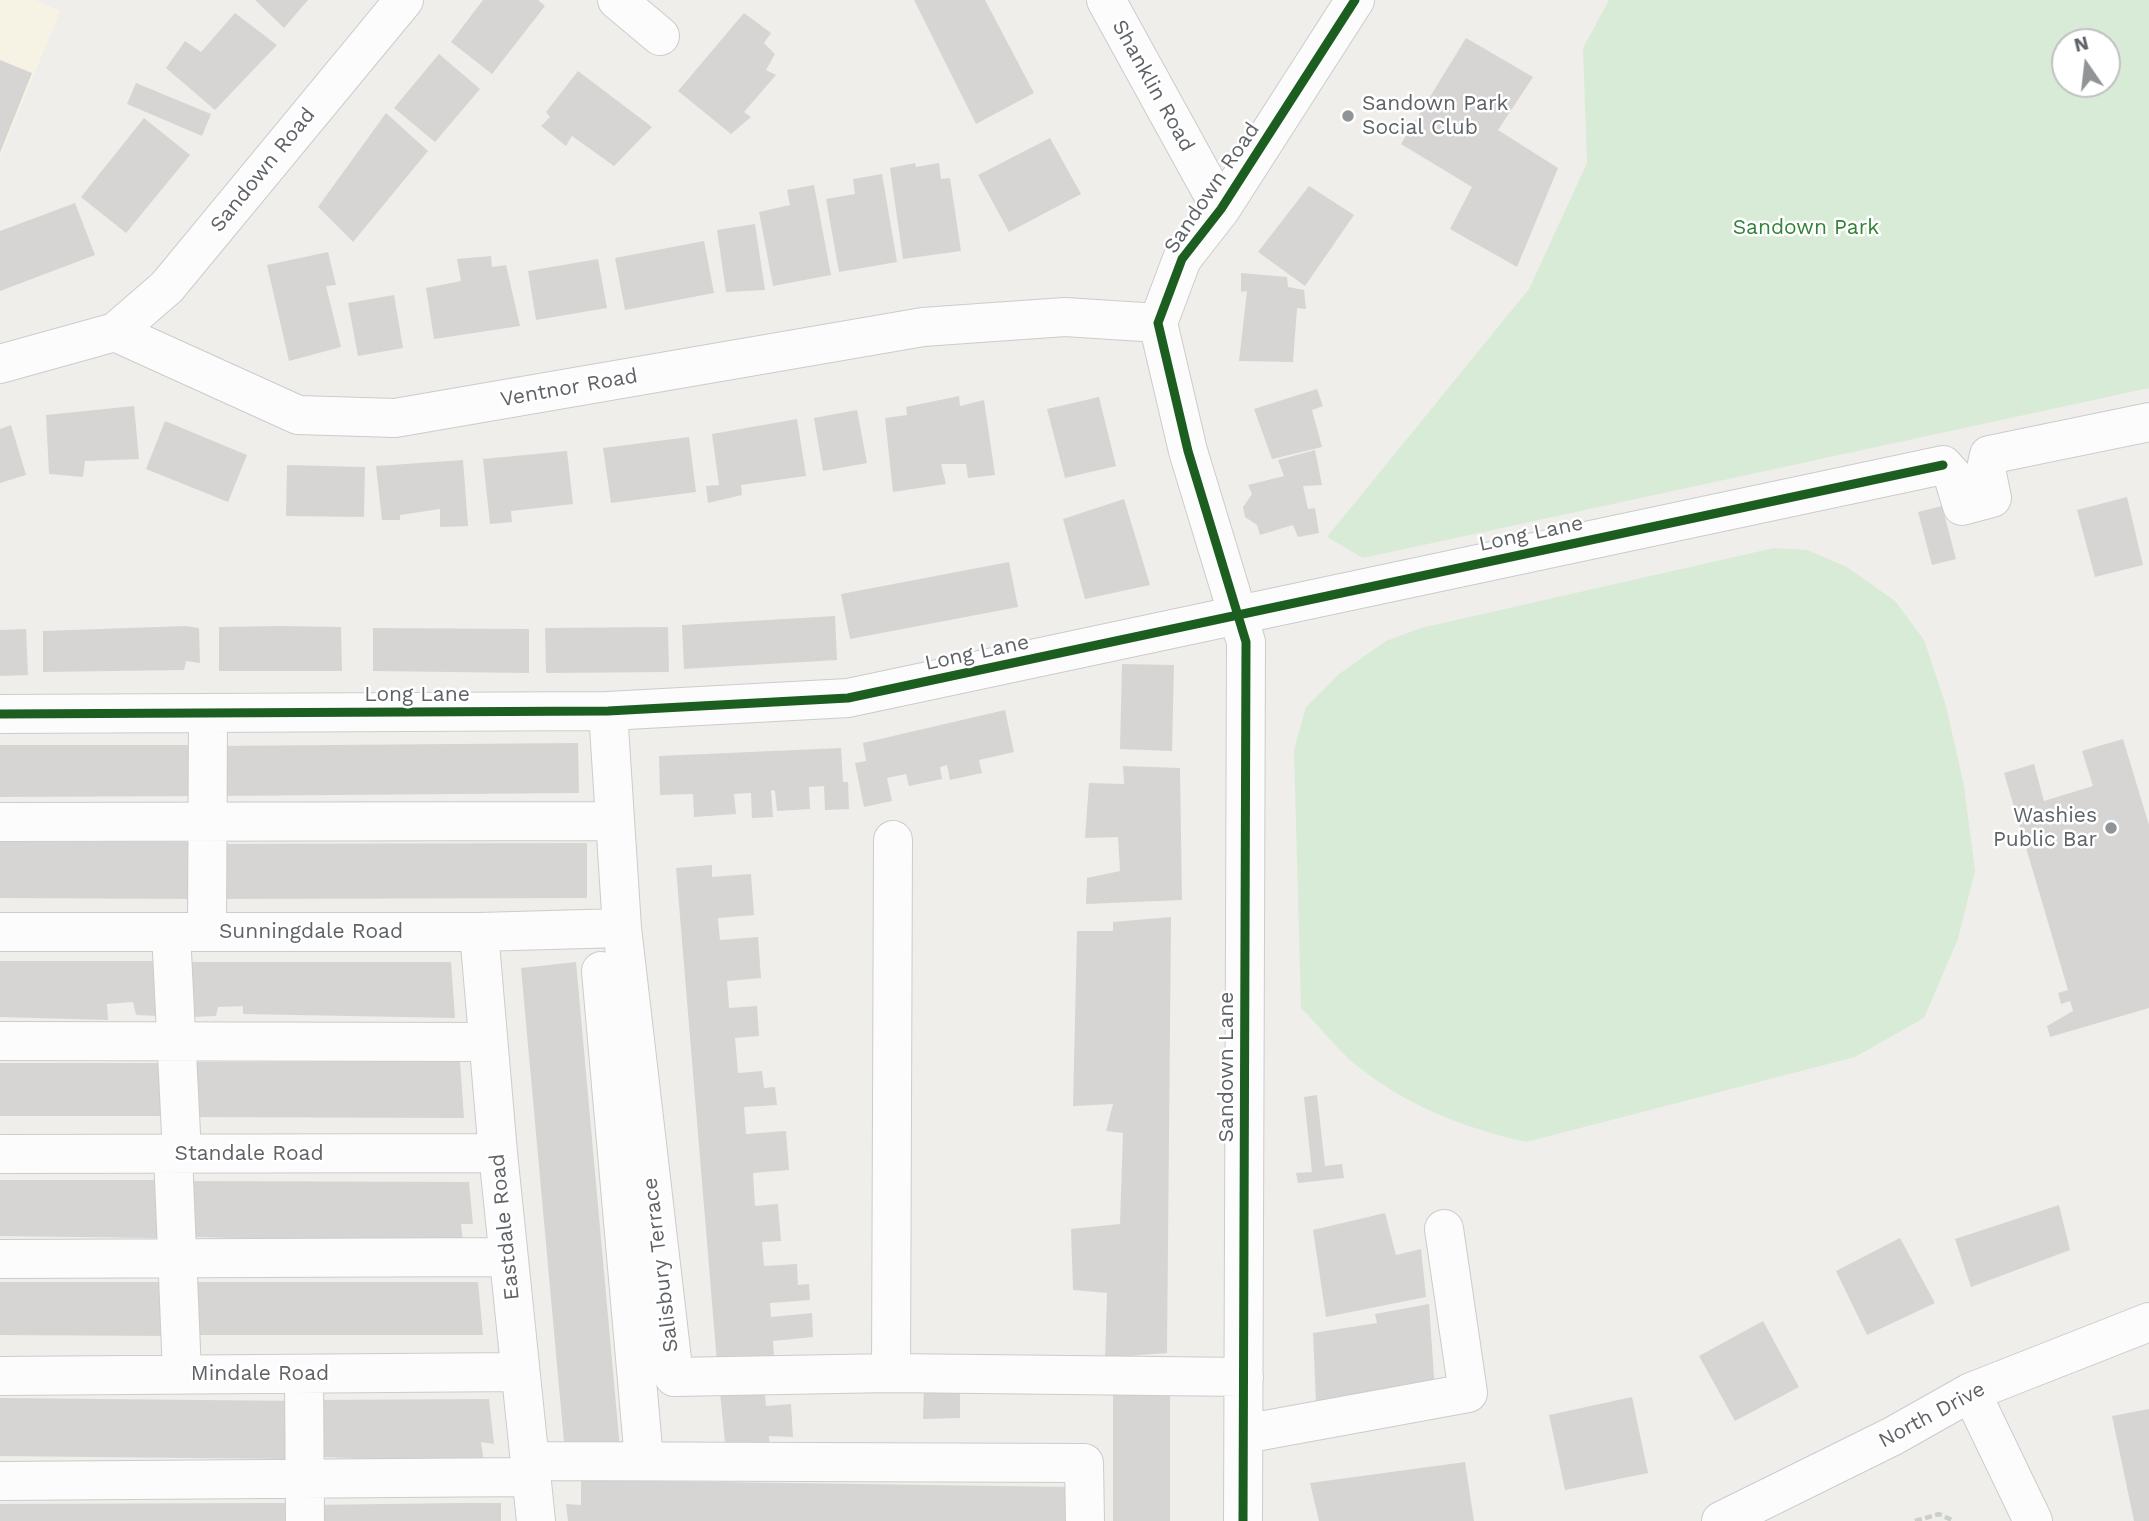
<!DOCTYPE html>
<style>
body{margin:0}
#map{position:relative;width:2149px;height:1521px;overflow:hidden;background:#efeeea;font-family:"Work Sans",sans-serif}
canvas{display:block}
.north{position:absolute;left:2051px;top:28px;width:70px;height:70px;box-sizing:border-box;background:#fff;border:2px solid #bfc1c3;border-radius:50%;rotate:346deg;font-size:19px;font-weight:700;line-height:28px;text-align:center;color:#5f6368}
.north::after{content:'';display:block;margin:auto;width:24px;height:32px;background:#919496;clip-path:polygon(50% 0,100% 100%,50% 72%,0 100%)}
</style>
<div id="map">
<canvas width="2149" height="1521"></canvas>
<div class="north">N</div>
</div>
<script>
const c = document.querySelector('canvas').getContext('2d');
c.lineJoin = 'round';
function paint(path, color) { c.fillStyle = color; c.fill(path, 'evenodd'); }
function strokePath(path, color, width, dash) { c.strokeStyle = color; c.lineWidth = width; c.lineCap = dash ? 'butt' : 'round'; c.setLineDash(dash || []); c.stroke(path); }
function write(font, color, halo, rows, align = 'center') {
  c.font = font + ' "Work Sans",sans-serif'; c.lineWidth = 5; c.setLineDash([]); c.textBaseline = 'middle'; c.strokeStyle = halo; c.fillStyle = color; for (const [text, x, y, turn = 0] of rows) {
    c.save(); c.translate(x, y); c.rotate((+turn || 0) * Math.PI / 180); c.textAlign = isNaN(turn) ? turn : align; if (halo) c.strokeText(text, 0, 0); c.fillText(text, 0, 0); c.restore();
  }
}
paint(new Path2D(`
 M0 0H35L60 11 0 157Z`), '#f7f3e4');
paint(new Path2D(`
 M1609 0H2149V388L1363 558 1327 537 1529 289 1587 163 1583 48ZM2065 42H2107V84H2065Z
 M1774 548 1807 550 1847 567 1895 601 1924 640 1946 706 1964 786 1975 871 1958 939 1924 1018 1855 1057 1526 1142C1463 1128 1400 1103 1350 1060 1333 1044 1318 1025 1301 1008L1294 750 1306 707 1339 674 1386 641 1421 628Z`), '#d8ebd6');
paint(new Path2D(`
 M255 0H308L284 28Z
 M483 0H538L545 6 492 74 451 42Z
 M914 0H985L1034 93 976 124Z
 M235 13 277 45 215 110 166 68 185 41 201 52Z
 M744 13 771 33 764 43 775 54 766 70 776 75 744 112 751 117 731 134 678 91Z
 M1466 38 1533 77 1498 130 1558 168 1517 267 1450 229 1472 187 1401 144Z
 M439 54 480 89 435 142 394 108Z
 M0 60 32 73 0 153Z
 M578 71 652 127 614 166 572 136 566 146 541 126 550 117 546 112Z
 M136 83 211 114 202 136 127 104Z
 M386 113 428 151 353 242 318 207Z
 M144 118 190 155 126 233 81 197Z
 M1050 138 1081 194 1009 232 978 175Z
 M915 163 916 167 939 163 941 179 950 178 961 251 903 259 890 168Z
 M882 174 897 262 839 272 826 199 855 194 853 179Z
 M814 185 831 275 773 286 759 212 790 205 787 190Z
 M1309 186 1354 215 1305 286 1258 252Z
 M75 203 95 255 0 291V231Z
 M755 224 765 290 726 292 717 230Z
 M704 241 714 293 625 310 615 258Z
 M328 252 336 285 326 286 341 347 289 361 267 265Z
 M491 256 492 267 506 265 520 326 434 339 426 288 461 281 457 259Z
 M598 259 607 308 536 320 528 271Z
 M1241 273 1287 277 1288 287 1304 290 1306 309 1297 308 1293 362 1239 361 1247 291 1241 292Z
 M394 295 403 348 358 356 348 303Z
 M1317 389 1323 406 1312 410 1322 447 1272 459 1254 409Z
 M959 396 960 406 984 400 995 475 968 478 966 464H941L946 484 893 492 885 418 907 415 906 407Z
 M1099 397 1116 466 1065 478 1047 409Z
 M134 406 139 459 85 461 83 477 49 474 46 415Z
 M857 410 867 463 823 471 814 418Z
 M797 419 806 476 741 485 742 495 708 503 706 486 719 485 712 434Z
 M165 421 247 455 228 502 146 469Z
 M11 425 26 475 0 483V429Z
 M689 437 696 492 611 503 603 448Z
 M1315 450 1322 485 1303 486 1308 509 1315 508 1319 533 1298 537 1293 525 1260 535 1257 525 1245 517 1243 507 1252 494 1248 485 1284 476 1278 460Z
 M567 451 573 504 511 511 512 522 490 524 483 459Z
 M463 460 468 526 440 527V509L400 515V520H382L376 466Z
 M287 465 365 467 364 517 286 516Z
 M2127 497 2143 565 2095 577 2077 510Z
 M1124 499 1150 585 1085 599 1063 519Z
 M1942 506 1956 559 1932 565 1918 512Z
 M1009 562 1018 607 850 639 841 594Z
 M835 616 837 660 684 669 682 625Z
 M186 626 199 628 200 663 186 661 184 670 43 672V631Z
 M280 626 341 627 342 671H219V627Z
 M668 627 669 672 546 673 545 628Z
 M373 628 529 629V673L373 671Z
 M26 629 28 675 0 676V630Z
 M1122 664 1174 665 1172 751 1120 749Z
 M1005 710 1014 752 979 760 982 773 950 780 947 765 940 767 942 779 909 786 906 774 887 778 892 801 864 807 855 763 866 761 863 743Z
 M2123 739 2149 825V1008L2050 1037 2047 1026 2073 1011 2070 1001 2061 1004 2058 993 2068 990 2004 773 2034 764 2044 801 2093 786 2082 751Z
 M578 743 579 793 213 796V746Z
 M0 745H201L202 796 0 797Z
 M841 748 843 782H848L849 809 825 810 824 786 809 787 810 809 777 811 775 791 771 790 773 817 752 818 751 793 734 794 736 814 694 817 693 794 660 795 659 756Z
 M1123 766 1180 768 1182 900 1086 904 1087 878 1120 871 1118 837 1085 838 1089 783 1124 784Z
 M0 842H193L202 899 0 898Z
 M587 843V898L211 899 212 844Z
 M712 865V877L751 874 754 915 718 918 720 940 758 937 761 978 727 981 729 1008 757 1006 759 1036 735 1038 738 1073 762 1071 764 1088 775 1087 777 1105 744 1107 746 1134 786 1131 789 1170 753 1173 755 1206 778 1204 781 1241 762 1242 764 1266 797 1264 798 1285 809 1284 810 1300 770 1303 771 1317 812 1313 813 1337 773 1341 774 1358 717 1363 676 868Z
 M1171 917 1167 1353 1105 1358 1107 1293 1073 1290 1071 1229 1120 1224 1123 1133 1106 1131 1113 1104 1073 1106 1077 931H1113V922Z
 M0 961H169L159 1016 136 1015 133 1002 107 1004 108 1020 0 1017Z
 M177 962H451L455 1018 243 1014V1006L218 1007 216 1016 191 1017Z
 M576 962 620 1449 565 1453 521 968Z
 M460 1061 464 1118 185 1117 195 1062Z
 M0 1063H160L175 1116H0Z
 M1317 1095 1325 1166 1342 1164 1344 1178 1298 1183 1296 1173 1312 1172 1304 1097Z
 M0 1180H169L158 1238 0 1236Z
 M179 1181 469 1182 473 1224H461L463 1244 193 1237Z
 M2059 1205 2070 1250 1971 1287 1955 1239Z
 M1385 1213 1396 1255 1421 1249 1426 1297 1326 1317 1313 1230Z
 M1900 1238 1935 1303 1867 1335 1836 1271Z
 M0 1282H160L176 1336 0 1335Z
 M195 1282H478L483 1335H184Z
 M1429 1304 1435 1391 1316 1403 1313 1333 1377 1323 1375 1314Z
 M1763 1321 1799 1387 1735 1421 1699 1356Z
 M719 1383 764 1385 766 1406 791 1404 793 1437 769 1436 770 1453 726 1452Z
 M924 1386H960V1418L923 1419Z
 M1113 1387 1170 1388V1521H1113Z
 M1632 1397 1648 1473 1565 1490 1549 1415Z
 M0 1398 302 1401 287 1459 0 1456Z
 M489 1399 494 1444 481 1442 484 1463 321 1457 308 1400Z
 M2149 1409V1521H2134L2112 1416Z
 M1465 1462 1474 1521H1319L1310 1483Z
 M581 1480 1069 1487 1078 1521H568L566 1504 581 1505Z
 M266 1503H300V1521H0V1504Z
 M462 1503H501V1521H309V1505Z`), '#d6d5d3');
const minor = new Path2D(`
 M617 0 660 36
 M1106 0 1221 209
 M115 332 167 287 404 0
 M0 364 115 332 298 415 395 418 923 327 1065 317 1158 323
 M608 711 622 928 674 1377 891 1373 1244 1377
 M0 714 608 711 848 698 1943 465 1953 476 1962 506 1992 498 1986 469 1989 455 2149 422
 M0 822 615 821
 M0 932H479L622 928
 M171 932 182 1154
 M207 932 208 713
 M479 932 498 1153 536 1521
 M601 971 644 1460
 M0 1041 488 1042
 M0 1154 498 1153
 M173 1154 182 1374
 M0 1259 508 1257
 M891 1373 893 840
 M304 1374 305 1521
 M0 1376 520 1372
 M1971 1392 2033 1521
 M1244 1434 1468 1393 1444 1229
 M530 1461 1084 1463 1085 1521
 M0 1481 531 1477
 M1243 1521 1246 642 1188 451 1158 323 1182 259 1221 209 1355 0
 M1721 1521 1893 1436 1971 1392 2149 1322`);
strokePath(minor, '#cbcccc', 40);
strokePath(new Path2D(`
 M1915 1521 1939 1514 1954 1521`), '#cacfcc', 4.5, [7, 3.5]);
strokePath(minor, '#fdfcfc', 38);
strokePath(new Path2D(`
 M0 714 608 711 848 698 1943 465
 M1243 1521 1246 642 1188 451 1158 323 1182 259 1221 209 1355 0`), '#1b5e20', 9);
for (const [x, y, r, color] of [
 [1348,116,7,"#919496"],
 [2111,828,7,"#919496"]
]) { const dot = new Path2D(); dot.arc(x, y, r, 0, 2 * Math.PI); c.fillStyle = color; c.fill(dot); strokePath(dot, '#fff', 2.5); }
write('21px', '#5f6368', '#fff', [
 ["Shanklin Road",1153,86,61],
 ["Sandown Road",263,170,-51],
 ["Sandown Road",1212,188,-56],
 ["Ventnor Road",569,388,-10],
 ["Long Lane",1531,534,-12],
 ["Long Lane",977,653,-12],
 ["Long Lane",417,695],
 ["Sunningdale Road",311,932],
 ["Sandown Lane",1227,1067,-90],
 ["Standale Road",249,1154],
 ["Eastdale Road",505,1227,-96],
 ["Salisbury Terrace",661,1265,-97],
 ["Mindale Road",260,1374],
 ["North Drive",1932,1415,-28]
]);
write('21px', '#5f6368', '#fff', [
 ["Sandown Park",1362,104],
 ["Social Club",1362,128],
 ["Washies",2097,816,"right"],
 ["Public Bar",2097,840,"right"]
], 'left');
write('21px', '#348238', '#fff', [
 ["Sandown Park",1806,228]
]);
</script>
